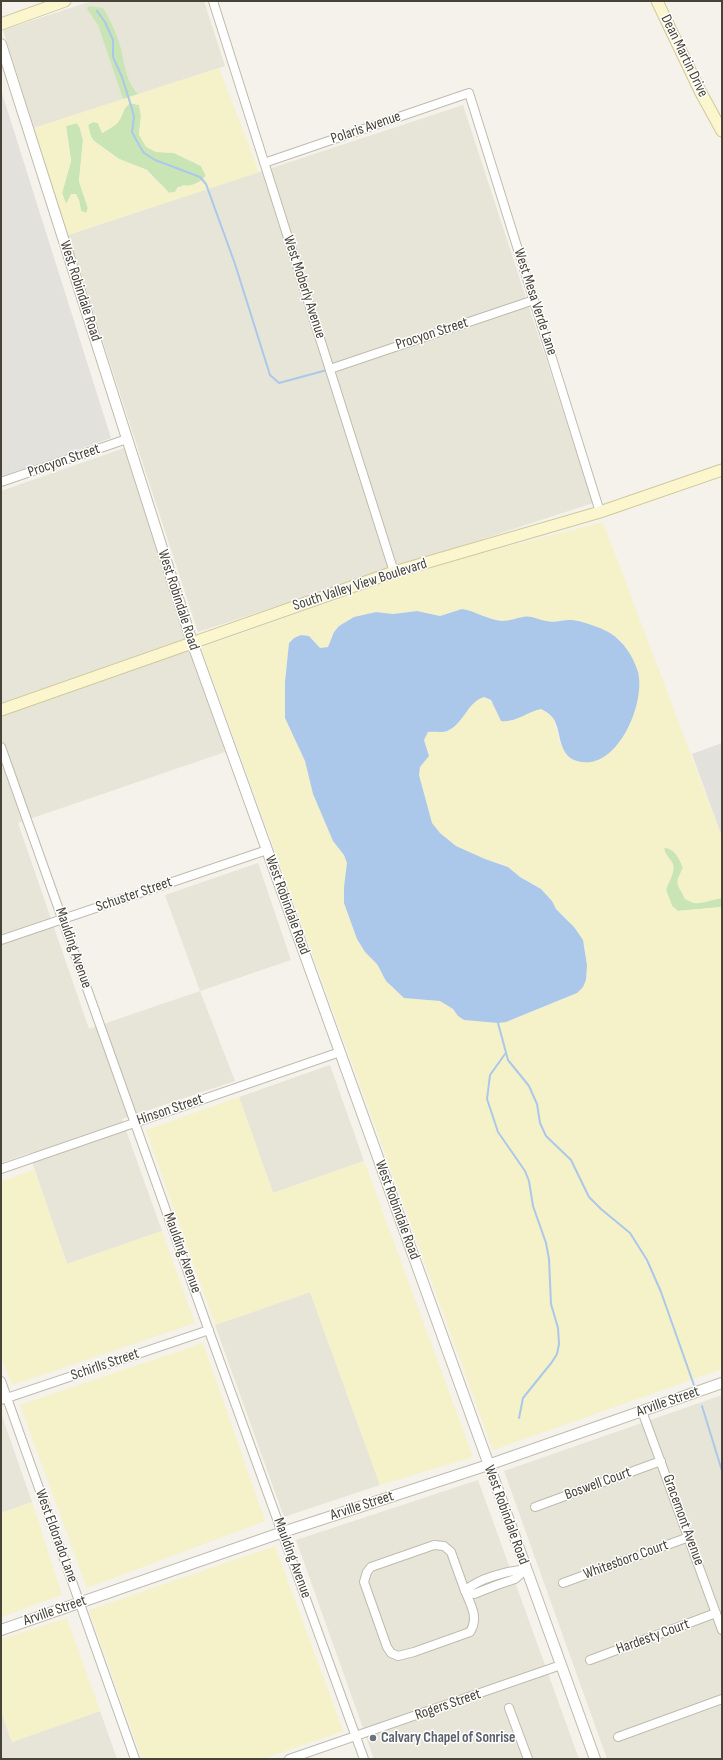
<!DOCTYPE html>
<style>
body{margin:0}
#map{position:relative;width:723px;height:1760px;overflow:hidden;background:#f4f2ea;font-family:"Sofia Sans Condensed",sans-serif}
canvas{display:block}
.frame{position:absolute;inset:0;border:2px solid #474338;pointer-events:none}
</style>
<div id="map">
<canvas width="723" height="1760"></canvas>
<div class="frame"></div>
</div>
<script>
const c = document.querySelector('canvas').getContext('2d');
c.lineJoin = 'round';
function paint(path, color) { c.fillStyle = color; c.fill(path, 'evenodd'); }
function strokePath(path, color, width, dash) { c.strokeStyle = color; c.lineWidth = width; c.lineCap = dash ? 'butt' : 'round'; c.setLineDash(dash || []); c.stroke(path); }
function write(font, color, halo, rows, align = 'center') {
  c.font = font + ' "Sofia Sans Condensed",sans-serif'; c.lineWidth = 3; c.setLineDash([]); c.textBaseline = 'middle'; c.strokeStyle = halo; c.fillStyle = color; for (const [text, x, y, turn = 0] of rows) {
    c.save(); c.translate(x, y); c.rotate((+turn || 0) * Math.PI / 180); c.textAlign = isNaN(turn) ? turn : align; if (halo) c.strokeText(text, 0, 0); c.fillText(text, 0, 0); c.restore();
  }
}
paint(new Path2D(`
 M92 1H204L225 66 34 128 3 30Z
 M463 105 593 503 198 632 68 235Z
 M124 448 225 752 18 823 89 1029 200 991 165 895 258 863 291 960 200 991 235 1081 122 1119 162 1231 67 1264 29 1153 1 1163V491Z
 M330 1065 364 1161 273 1193 239 1097Z
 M310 1292 380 1485 284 1517 215 1325Z
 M722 1395V1759H607L504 1471Z
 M1 1413 32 1502 1 1513Z
 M478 1480 579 1759H374L296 1540Z
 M1 1711 12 1742 100 1711 117 1759H1Z`), '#e7e5d8');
paint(new Path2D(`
 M1 90 111 438 1 477Z
 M722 743V837L692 754Z`), '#e3e1db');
paint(new Path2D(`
 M89 6 103 8C110 19 115 30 119 42 125 61 124 79 138 94L123 99 98 25 87 9Z
 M130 103 139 105 141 116 139 135 161 152 174 153 201 166 206 176C197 185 190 186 178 187L175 192 169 193 147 170 119 159 94 141 91 137 88 125 93 122 98 123 102 133C108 129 117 125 120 119 124 112 123 108 130 103Z
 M77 123 80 128 83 140 79 181 88 208 86 213 81 211 79 200H69L66 204 62 193 71 161 66 126Z
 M664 847C675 849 679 858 683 867L678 879V884L685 899 695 903 722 898V907L678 911 672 906 666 890 668 883Z`), '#c9e5b6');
paint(new Path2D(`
 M219 68 259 172 68 235 34 128ZM130 103 139 105 141 116 139 135 146 147 156 152 174 153 196 163 201 166 206 176C199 184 193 187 183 185L175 192 169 193 162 185 150 175 147 170 119 159 94 141 91 137 88 125 93 122 98 123 103 133C107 130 115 126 118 122 124 115 121 110 130 103ZM77 123 80 128 83 140 79 181 88 208 86 213 81 211 79 200 76 194H71L66 204 62 193 71 161 66 126Z
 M603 522 722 837V898C704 901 691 911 681 891 679 888 676 883 678 879 679 875 682 872 683 868 679 858 675 848 664 848 665 854 668 856 672 862 677 870 669 881 666 890L672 906 678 911 722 907V1369L493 1450 201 648 425 568ZM462 609 500 621H508L524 616 547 622 571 620 609 632 622 642 637 671 638 695 629 727 615 747 595 761 560 743 553 718 541 709 525 714 510 722 497 714C495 705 492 701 484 697L476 699 458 723 445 732 437 731 428 732 424 740 429 756 420 767 419 775 432 823 440 833 456 846 485 859 501 863 508 867 520 877 534 884 541 889 552 901 556 909 567 918 585 948 587 964 586 980 577 993 515 1019 498 1023 464 1020 458 1016 453 1009 440 1001 404 998 386 981 377 964 365 952 357 939 348 913 344 895 347 863 344 855 333 841 313 794 305 761 285 717V682L289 643 294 638 302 635 309 636 320 648 328 647 334 632 339 626 347 621 376 612 393 614 417 611 440 616Z
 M239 1097 273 1193 364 1161 473 1457 380 1485 310 1292 215 1325 146 1130Z
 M34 1169 67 1264 162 1231 195 1323 12 1385 1 1356V1182Z
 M203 1343 265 1521 87 1588 20 1405Z
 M32 1502 62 1595 1 1617V1513Z
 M275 1546 343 1731 263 1759H142L89 1610Z
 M67 1618 100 1711 12 1742 1 1711V1639Z`), '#f5f1c9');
paint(new Path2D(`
 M462 609C475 611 489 620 502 621 510 621 516 618 523 617 531 615 539 620 546 621 555 623 562 620 570 620 580 620 602 628 610 633 624 642 633 656 638 672 646 703 617 773 577 761 557 755 562 731 553 718 550 714 545 711 541 709 527 712 515 723 501 721L491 700 484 697C467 702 464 724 447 731 442 733 434 731 428 732L424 740 429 756 420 767 419 775 432 823 440 833 456 846 485 859 508 867 520 877 541 889 552 901 556 909 574 927 583 940 587 965 586 980 583 987 577 993 506 1022 498 1023 464 1020 458 1016 453 1009 440 1001 404 998 386 981 377 964 365 952 357 939 344 903V887L347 863 344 855 333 841 313 794 305 761 285 718V682L289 643 294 638 301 635 309 636 320 648 328 647 334 632 339 626 354 617 376 612 393 614 417 611 440 616Z`), '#abc8eb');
strokePath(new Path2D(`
 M97 11 105 22 113 40V57L122 77 132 109 134 117 132 132 139 145 144 153 155 160 200 177 206 184 235 264 270 375 279 383 327 370
 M498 1023 508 1060 529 1086 537 1104 540 1123 546 1136 571 1160 589 1197 601 1209 630 1233 647 1260 661 1292 695 1388
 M505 1054 490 1075 487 1099 498 1132 525 1171 529 1181 533 1206 546 1243 549 1259 551 1304 558 1328 559 1344 557 1354 552 1362 523 1398 519 1418
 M702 1406 722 1471`), '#abc8eb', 2);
const minor = new Path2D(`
 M213 1 394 572
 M264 163 469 93 600 512
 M330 369 534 300
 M1 482 127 439
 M1 747 210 1334 364 1759
 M1 940 267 850
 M1 1169 340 1052
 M1 1381 135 1759
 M1 1400 209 1330
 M642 1411 722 1630
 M535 1507 661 1461
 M563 1583 689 1537
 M465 1591C471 1605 479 1618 470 1632L414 1652 398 1656 391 1653 387 1647 364 1582 367 1572 371 1567 434 1545 444 1546 451 1552 465 1591 474 1594 497 1585 515 1579 526 1569
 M465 1591C478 1578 509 1571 526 1569
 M590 1660 716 1613
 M509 1708 528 1759
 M618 1737 722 1699
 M289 1759 561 1665`);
const tertiary = new Path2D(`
 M1 44 192 642 595 1759
 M1 1630 283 1532 488 1465 722 1383`);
const secondary = new Path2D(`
 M657 1 700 91 722 131
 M1 24 65 1
 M1 710 394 572 600 512 722 470`);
strokePath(minor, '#bfbbad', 10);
strokePath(tertiary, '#bfbbad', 12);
strokePath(secondary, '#d0c99d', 13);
strokePath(minor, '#fff', 8);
strokePath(tertiary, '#fff', 10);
strokePath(secondary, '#fbf6cd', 11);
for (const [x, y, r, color] of [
 [373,1738,4,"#6b7280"]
]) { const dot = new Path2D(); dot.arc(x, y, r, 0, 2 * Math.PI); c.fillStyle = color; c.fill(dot); strokePath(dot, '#fff', 1.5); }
write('15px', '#474338', '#fff', [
 ["Dean Martin Drive",684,56,64],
 ["Polaris Avenue",366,128,-19],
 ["West Moberly Avenue",304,287,72],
 ["West Robindale Road",80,291,72],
 ["West Mesa Verde Lane",535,302,72],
 ["Procyon Street",432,334,-18],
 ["Procyon Street",64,461,-19],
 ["South Valley View Boulevard",360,585,-18],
 ["West Robindale Road",178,600,72],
 ["Schuster Street",134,895,-19],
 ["West Robindale Road",287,905,70],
 ["Maulding Avenue",73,948,71],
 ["Hinson Street",170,1110,-19],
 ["West Robindale Road",397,1210,70],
 ["Maulding Avenue",182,1253,70],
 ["Schirlls Street",105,1365,-19],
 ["Arville Street",668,1402,-19],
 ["Boswell Court",598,1484,-20],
 ["Arville Street",362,1506,-18],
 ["West Robindale Road",506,1515,70],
 ["Gracemont Avenue",683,1520,70],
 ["West Eldorado Lane",56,1536,70],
 ["Maulding Avenue",292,1558,70],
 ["Whitesboro Court",626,1560,-20],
 ["Arville Street",55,1611,-19],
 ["Hardesty Court",653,1637,-20],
 ["Rogers Street",448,1705,-19]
]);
write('bold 15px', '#5b616d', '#fff', [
 ["Calvary Chapel of Sonrise",381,1738]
], 'left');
</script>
